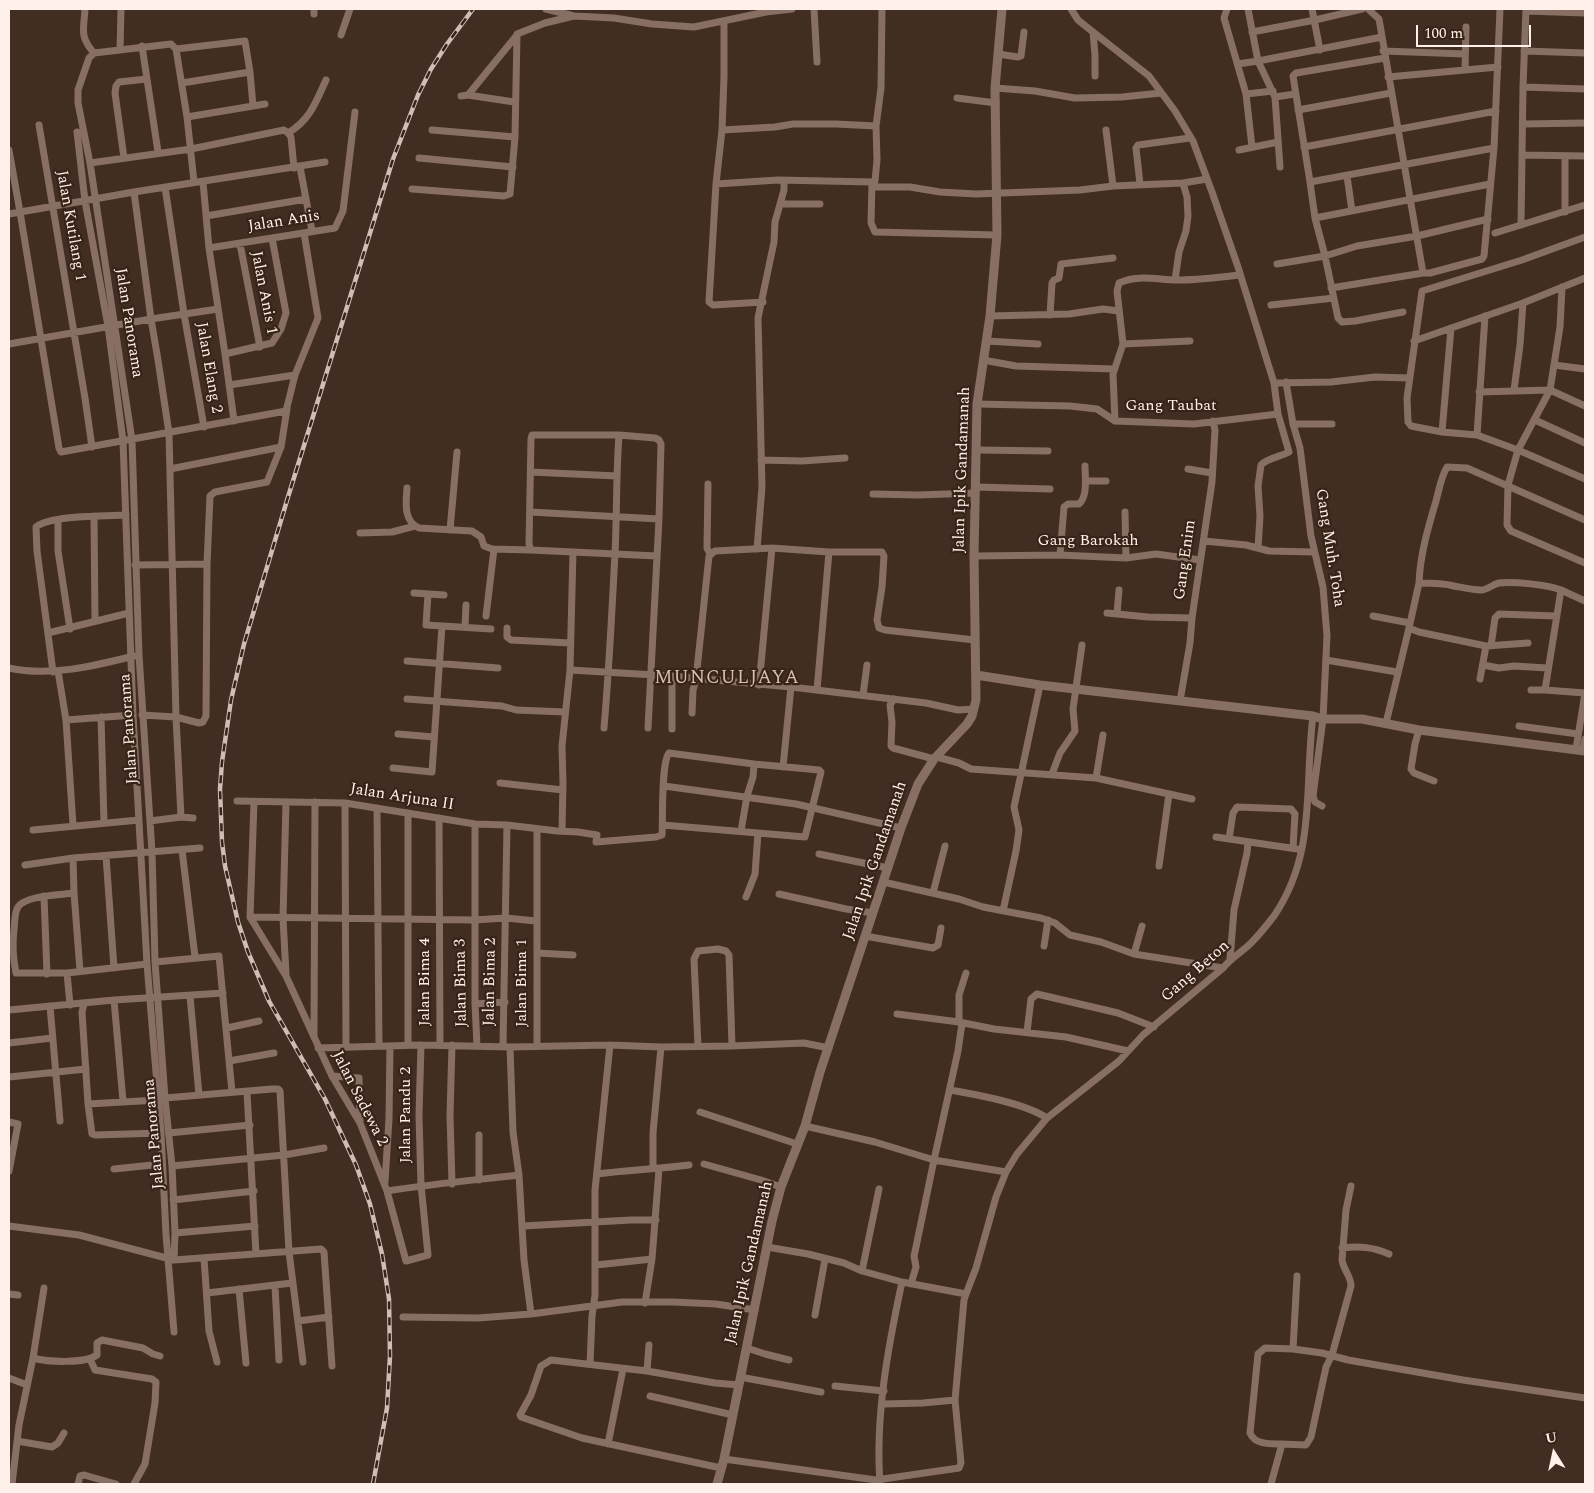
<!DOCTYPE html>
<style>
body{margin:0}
#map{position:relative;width:1594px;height:1493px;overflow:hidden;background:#422d22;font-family:Spectral,serif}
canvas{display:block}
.frame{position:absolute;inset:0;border:10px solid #fff0e9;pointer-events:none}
.north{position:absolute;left:1529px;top:1428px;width:50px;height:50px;-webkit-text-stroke:4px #382318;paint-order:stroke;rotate:350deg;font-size:14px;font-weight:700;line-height:20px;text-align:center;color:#fff0e9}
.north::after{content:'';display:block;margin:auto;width:18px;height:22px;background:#fff0e9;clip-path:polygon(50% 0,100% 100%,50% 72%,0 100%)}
.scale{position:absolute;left:1416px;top:25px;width:115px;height:22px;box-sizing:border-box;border:2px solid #fff0e9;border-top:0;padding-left:6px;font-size:15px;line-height:18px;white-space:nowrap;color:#fff0e9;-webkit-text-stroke:4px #382318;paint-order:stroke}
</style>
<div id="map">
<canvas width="1594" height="1493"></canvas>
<div class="frame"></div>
<div class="north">U</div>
<div class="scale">100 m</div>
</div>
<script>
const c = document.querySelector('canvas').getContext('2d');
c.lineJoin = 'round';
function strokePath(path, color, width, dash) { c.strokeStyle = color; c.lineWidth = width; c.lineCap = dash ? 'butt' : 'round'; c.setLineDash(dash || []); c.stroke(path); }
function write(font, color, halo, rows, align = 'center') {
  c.font = font + ' Spectral,serif'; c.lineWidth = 4.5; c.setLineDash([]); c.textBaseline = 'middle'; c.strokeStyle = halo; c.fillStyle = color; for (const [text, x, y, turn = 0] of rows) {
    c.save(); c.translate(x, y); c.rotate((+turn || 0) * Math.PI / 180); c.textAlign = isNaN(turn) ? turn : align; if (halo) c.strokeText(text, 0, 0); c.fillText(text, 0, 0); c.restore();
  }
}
strokePath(new Path2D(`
 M85 9C84 29 79 36 94 53L89 58 78 90V103L90 163 132 440 139 655 152 852 155 962 165 1098 172 1166 175 1233 174 1260
 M546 9 574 16 614 18 652 24 694 27 766 12 792 9
 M814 9 817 62
 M1071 9 1078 20 1093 32 1149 76 1175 111 1193 141 1212 192 1238 267 1274 383 1278 414 1289 452C1280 457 1267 458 1261 465L1258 486 1260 516 1258 548
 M1227 9 1224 18 1246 94 1252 147
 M1248 9 1258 61 1275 97 1280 167
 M1312 9 1320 50
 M1368 9 1379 19 1423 273H1430L1482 259 1484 256 1494 148 1500 9
 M1526 11 1585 13
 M314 14V9
 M724 22V77L722 130 716 184 709 302 713 305 763 302
 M1093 32 1095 55V76
 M1252 32 1315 20 1362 9
 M341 35 350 9
 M142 46 158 152
 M176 49 245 41 250 72 253 106
 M120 50 121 9
 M1383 51 1465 54
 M1524 51 1585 53
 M94 53 171 44 176 49 187 117 194 182
 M998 54 1018 57 1021 56 1024 32
 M1385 58 1296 73 1293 76 1310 182 1494 148
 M1238 64 1258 61 1382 37
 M1465 70 1466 27
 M1388 77 1498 67
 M182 83 250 72
 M1523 87 1585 89
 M995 88 1035 91 1075 98 1122 97 1161 93
 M1246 94 1273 91
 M468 95 517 35
 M461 96 468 95 514 102
 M1275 97 1295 94
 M957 98 996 103
 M1298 110 1391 93
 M187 117 265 104
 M1523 124 1585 123
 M39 125 85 398 92 447
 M432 130 515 137
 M722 130 775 127 793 124H836L876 126
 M1106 130 1113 186
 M77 132 85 201 108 326 123 441 133 715 147 964 161 1133 166 1234 174 1332
 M288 133C310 120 316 102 326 80
 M1304 147 1496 111
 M9 150 20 212 59 448 61 452 286 411 295 375 318 318 304 233
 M1239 150 1278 142
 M1522 155 1585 156
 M124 158 115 93 116 86 119 82 147 79
 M419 158 513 167
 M90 163 191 149 284 130 288 133 291 137 294 168
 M300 167 312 231
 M1347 176 1352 211
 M203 182 209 248 225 354 234 421
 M1310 182 1315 218 1325 256 1357 246 1417 236 1488 219
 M872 183 871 223 875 232 997 235
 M716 184 778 180 872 182 875 181 877 160 876 126 881 88 882 9
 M1140 184 1136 148 1138 145 1190 138
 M165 187 184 314 204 427
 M872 187H910L940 192 976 194 1080 190 1113 186 1183 183 1207 179
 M412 189 504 196 510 194 515 137 517 34 545 23 574 16
 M134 192 151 319 158 360 169 433 176 717 181 817
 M781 204H820
 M1565 212V157
 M9 214 134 192 325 162
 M206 216 306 199
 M1315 218 1490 184
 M1521 225 1523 87 1526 9
 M1495 233 1585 205
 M1585 237 1522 260 1422 291 1407 398 1408 422 1411 426 1442 432 1477 435 1518 450 1585 479
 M240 244 260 347
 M209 248 335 228 343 211 355 112
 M1277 264 1325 256 1338 318 1342 322 1355 321 1403 312
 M1175 280 1179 252 1186 231 1188 216 1187 197 1183 183
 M1562 287 1560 327 1550 390 1518 450 1508 485 1507 525 1511 531 1585 563
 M1331 288 1423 273
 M1271 305 1334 298
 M1050 315 1052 283 1054 280 1059 278 1061 264 1113 258
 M990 316 1069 314 1103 309 1119 311
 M986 341 1038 344
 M1414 341 1523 303 1585 278
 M9 344 151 319 218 309
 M1123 344 1190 341
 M225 354 272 343 281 329 286 313 272 238
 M983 360 1016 366 1114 369
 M1554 365 1585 369
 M1286 382 1293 424 1300 448 1311 536 1323 587 1327 636 1323 719 1313 796 1315 802 1322 806
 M1274 383 1331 382 1375 377 1409 378
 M229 385 295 375
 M1514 390 1520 345 1523 303
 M1479 392 1550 390 1585 406
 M977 404 1070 406 1097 409 1115 421 1194 424 1278 414
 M1535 420 1585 443
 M1115 421 1113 374 1123 344 1117 291 1119 283C1137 274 1158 280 1177 280 1199 280 1219 277 1240 275
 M1293 424H1332
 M1442 432 1451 328
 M619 435 655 438 659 440 661 444 659 519 648 728
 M1477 435 1485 316
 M977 450 1048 451
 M761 460 802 461 845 458
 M170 469 281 447
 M1188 469 1212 473
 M531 472 617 476
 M1086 481H1106
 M708 484 707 548 710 554
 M976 487 1050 489
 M407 488C406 502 403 521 419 528L472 531 481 537 484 546 492 549 531 550
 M873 494 918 495 975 493
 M530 512 659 519
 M1125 512 1126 558
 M94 516 95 621
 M58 520V551L70 629
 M450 530 457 452
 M360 533 392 532 415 526
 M1204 541 1246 545 1269 551 1314 552
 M757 549 762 487 758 318 774 242 775 222 784 190V181
 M1060 555 1064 507 1068 504H1079C1088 496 1085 477 1085 466
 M974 556 1060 555 1126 558 1156 554 1200 560
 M135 565 207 564
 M1419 583C1420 555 1428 528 1436 501 1439 490 1441 477 1447 467L1467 468 1585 520
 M414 593 444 595
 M428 594 426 625 491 629
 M1107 613 1148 617 1192 618
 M1117 614 1119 590
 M486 616 494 549
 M1373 616 1410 623
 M465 627 466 605
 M507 628V637L511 640 570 643
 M48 633 129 613
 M1486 646 1419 632 1409 628 1419 583C1431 583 1443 583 1454 586 1464 588 1472 590 1481 590 1489 590 1492 584 1499 583 1512 581 1549 585 1561 590
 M1491 646 1495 618 1499 614 1556 616
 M1326 660 1397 672
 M407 661 498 668
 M1483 665 1499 668 1514 666 1547 668
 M9 668C50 677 94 666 134 656
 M570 670 672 676 791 687 926 703 958 710 974 709
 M58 671 66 720 73 825
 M53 672 37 551 36 527C50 515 106 516 126 515
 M1480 679 1486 646 1528 643
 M759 685 772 548
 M817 690 829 552
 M1531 690H1545L1585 693
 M1545 690 1561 590 1585 601
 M863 695 867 665
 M407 699 502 706 516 710 565 712
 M894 699 890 705 892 722 891 746 893 748 934 759
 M1180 701 1190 643 1192 618 1212 482 1215 430 1213 421
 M692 713 693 690 696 679 709 556 715 551 772 548 829 552H882L884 556 882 587 877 620 879 628 885 630 975 640
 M142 715 176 717 199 723 203 722 206 716 207 564 210 496 215 492 267 482 281 447 287 409
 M101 717 104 823
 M66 720 133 715
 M1386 723 1409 628
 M1519 726 1578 734
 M604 728C609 670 612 612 615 553 617 514 616 475 619 435H532L531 439 529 544 531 550 657 556
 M672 729V676
 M1419 730 1415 744 1411 769 1414 773 1434 781
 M398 734 434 737
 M1576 749 1585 693
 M1583 751 1585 739
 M937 757 959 763 971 769 1096 778 1192 799
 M783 767 791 687
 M393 768 432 772 442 626
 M1052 774 1060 753 1075 731 1073 709 1082 645
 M1096 778 1103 735
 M500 783 563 790
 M664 786 796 804 901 828
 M237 801 345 803 475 824 507 825 557 831 578 832 597 835 596 842 656 837 662 835C663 819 661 763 669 753L754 764 819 770 821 772 805 837 663 825
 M254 802 250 917 286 976 332 1076 360 1123 387 1191 406 1261 428 1255 421 1185 419 1116 421 1045
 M345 803 346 1046
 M377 808 379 1046
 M408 813V1045
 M439 818 440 1045
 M150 821 181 817 193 818
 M475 824V1004L477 1046
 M537 829V1045
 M33 830 139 820
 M562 831 563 783 562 746 570 670 573 552
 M741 831 747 796 753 777 754 764
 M1216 837 1297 849
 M1229 839 1233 813 1237 807 1291 809 1295 814 1293 848
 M182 850 195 957
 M819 854 888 868
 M106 856 114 968
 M73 858 74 893 80 971
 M25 865 73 858 200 848
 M1159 866 1169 794
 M883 882 959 899 983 907 1041 918 1055 923 1070 935 1101 942 1134 954 1223 968
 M74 893C61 895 26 895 18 907 14 913 15 923 14 930 12 945 13 958 16 973H67L147 964
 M933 893 945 846
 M779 894 846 909 873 913
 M44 896 47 974
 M746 897 755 874 758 833
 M1003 911 1016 851 1019 830 1014 807 1040 685
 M250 917 474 920 506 918 536 921
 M865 936 933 948 938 945 941 928
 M1044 946 1048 920
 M537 953 573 955
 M1134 954 1142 926
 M1230 959 1234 910 1247 853 1248 842
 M155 962 219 956 232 1092
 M67 973 70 1005
 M286 974 283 918 286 802
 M190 996 199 1095
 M114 1000 123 1101
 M84 1004 82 1012 88 1104 92 1134 95 1135 161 1133
 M475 1004 505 1002
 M50 1006 60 1121
 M9 1010 114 1000 223 993
 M897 1014 959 1022V995L966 973
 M227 1028 259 1021
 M1027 1032 1031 999 1037 994 1118 1013 1154 1027
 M314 1037 315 802
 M9 1043 52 1038
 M503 1046 507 825
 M698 1046 694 959 698 951 718 949 726 951 729 955 732 1046
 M510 1047 513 1132 519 1175 524 1260 531 1314
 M318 1048 421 1045 510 1047 610 1045 661 1047 732 1046 804 1043 829 1048
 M229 1061 274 1053
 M332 1076 359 1078 360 1123
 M9 1077 86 1069
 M950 1090C978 1095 1024 1103 1047 1118
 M247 1092 256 1254
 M165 1098 272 1089H278L280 1091 289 1252 303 1362
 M88 1104 158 1100
 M700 1112 797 1144
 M9 1122 18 1124 9 1171
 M805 1126 875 1142 934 1160 958 1051 961 1030 962 1026 959 1022 994 1029 1066 1037 1128 1051
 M169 1133 250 1125
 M704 1164 761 1180 781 1187
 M172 1166 284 1155 324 1148
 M653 1168V1133L661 1047
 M114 1169 162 1164
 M597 1174C628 1170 658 1169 689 1165
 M479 1180V1135
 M385 1182 389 1119 390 1046
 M452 1184 450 1115 452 1045
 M387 1191C431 1184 475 1180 519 1175
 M173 1200 254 1191
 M9 1226 79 1235 174 1260 321 1249 324 1252 332 1366
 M523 1226 631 1220H656
 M175 1233 255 1226
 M767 1247 808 1254 844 1263 862 1271 902 1282 966 1294 976 1268 996 1197 1006 1172 1017 1154 1047 1118 1119 1061 1143 1035 1223 968C1231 958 1242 952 1251 943 1259 935 1267 925 1274 916 1317 853 1304 787 1313 716
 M1342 1248C1360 1246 1373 1247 1389 1254
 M204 1258 209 1331 217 1362
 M596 1265 652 1259
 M862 1271 879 1189
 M911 1284 916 1267 914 1256 916 1247 934 1160 1006 1172
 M275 1286 279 1360
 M239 1289 246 1363
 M207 1293 292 1283
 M9 1294 18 1295
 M645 1303 652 1259 659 1169
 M815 1315 825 1259
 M403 1317 478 1318 531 1314 622 1302H673L716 1304 755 1310
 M298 1321 329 1317
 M747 1348 765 1354 789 1360
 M1293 1349 1297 1276
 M33 1358C48 1362 84 1364 97 1355V1343L102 1340 143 1348 153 1354 160 1356
 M90 1359 95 1370 152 1379 156 1382 155 1403 145 1464 134 1484
 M590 1364 592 1316 595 1295V1190L610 1045
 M647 1371 649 1345
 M740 1377 821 1392
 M9 1378 27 1385
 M835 1386 884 1391
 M650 1396 733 1415
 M883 1404 923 1403 955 1400
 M17 1441 52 1447 58 1443 64 1433
 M608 1444 623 1369
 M1282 1444C1270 1444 1255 1445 1250 1433L1258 1354 1265 1348 1293 1349 1322 1353 1348 1360 1463 1380 1585 1398
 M724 1459 876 1480 959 1468 961 1463 955 1400 964 1300 966 1294
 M721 1468 582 1438 521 1417 520 1415 531 1395 541 1366 551 1360 647 1371 715 1383 739 1385
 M880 1483C875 1417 888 1347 902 1282
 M12 1484 19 1425 33 1358 44 1288
 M78 1484 80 1476 84 1475 116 1484
 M1271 1484 1282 1444 1306 1445 1311 1437 1326 1367 1332 1355 1351 1286C1351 1276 1343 1269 1342 1260L1346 1210 1351 1186`), '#886f63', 7);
strokePath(new Path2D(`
 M976 675 1040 685 1313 716 1323 719H1362L1419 730 1585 751
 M717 1484 724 1459 772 1221 781 1187 805 1126 820 1072 901 828 918 784 934 759 967 724 972 716 976 700 974 556 977 404 990 316 997 235 995 88 1002 9`), '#886f63', 9);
const rail = new Path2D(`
 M373 1484 387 1408 390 1356 389 1299 382 1254 370 1204 356 1165 325 1099 269 1001 248 952 238 922 225 866 222 842 220 789 222 762 231 700 244 644 288 497 393 159 418 95 431 69 447 44 473 9`);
strokePath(rail, '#cfbeb6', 4.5);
strokePath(rail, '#382318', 2.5, [8]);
write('16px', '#fff0e9', '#382318', [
 ["Jalan Anis",284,222,-9],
 ["Jalan Kutilang 1",70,226,80],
 ["Jalan Anis 1",263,293,79],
 ["Jalan Panorama",128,323,81],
 ["Jalan Elang 2",208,368,80],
 ["Gang Taubat",1171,407],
 ["Jalan Ipik Gandamanah",963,470,-88],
 ["Gang Barokah",1088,542],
 ["Gang Muh. Toha",1329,548,81],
 ["Gang Enim",1186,560,-82],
 ["Jalan Panorama",130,729,-94],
 ["Jalan Arjuna II",402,798,9],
 ["Jalan Ipik Gandamanah",876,861,-71],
 ["Gang Beton",1196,972,-41],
 ["Jalan Bima 4",426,982,-90],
 ["Jalan Bima 2",491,982,-89],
 ["Jalan Bima 3",462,983,-91],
 ["Jalan Bima 1",523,983,-90],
 ["Jalan Sadewa 2",359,1099,63],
 ["Jalan Pandu 2",407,1115,-90],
 ["Jalan Panorama",155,1134,-95],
 ["Jalan Ipik Gandamanah",750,1263,-77]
]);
c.letterSpacing = '1px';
write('19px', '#d8bdaf', '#382318', [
 ["MUNCULJAYA",727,679]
]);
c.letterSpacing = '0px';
</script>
